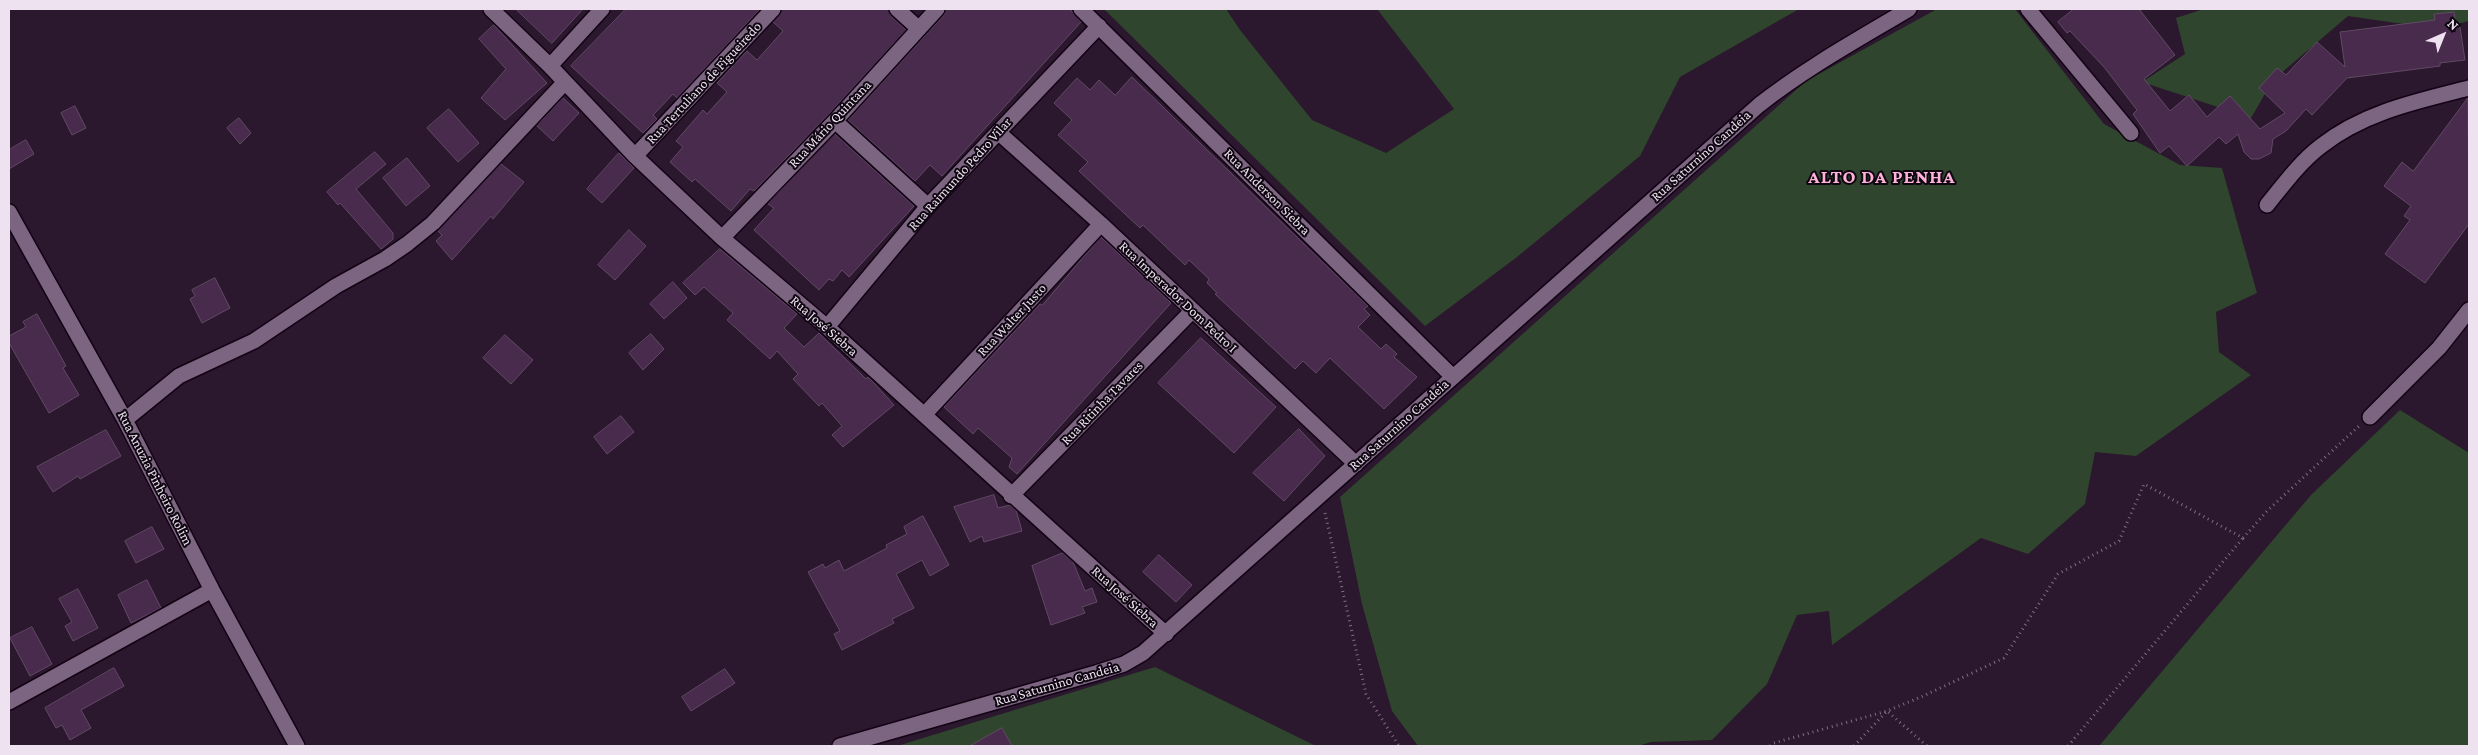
<!DOCTYPE html>
<meta charset="utf-8">
<style>
body{margin:0}
#map{position:relative;width:2478px;height:755px;overflow:hidden;background:#2b172e;font-family:"Crimson Pro",serif}
canvas{display:block}
.frame{position:absolute;inset:0;border:10px solid #eee1f0;pointer-events:none}
.north{position:absolute;left:2418px;top:10px;width:50px;height:50px;-webkit-text-stroke:4px #0e0610;paint-order:stroke;rotate:44deg;font-size:14px;font-weight:700;line-height:20px;text-align:center;color:#eee1f0}
.north::after{content:'';display:block;margin:auto;width:18px;height:22px;background:#eee1f0;clip-path:polygon(50% 0,100% 100%,50% 72%,0 100%)}
</style>
<div id="map">
<canvas width="2478" height="755"></canvas>
<div class="frame"></div>
<div class="north">N</div>
</div>
<script>
const c = document.querySelector('canvas').getContext('2d');
c.lineJoin = 'round';
function paint(path, color) { c.fillStyle = color; c.fill(path, 'evenodd'); }
function strokePath(path, color, width, dash) { c.strokeStyle = color; c.lineWidth = width; c.lineCap = dash ? 'butt' : 'round'; c.setLineDash(dash || []); c.stroke(path); }
function write(font, color, halo, rows, align = 'center') {
  c.font = font + ' "Crimson Pro",serif'; c.lineWidth = 4; c.setLineDash([]); c.textBaseline = 'middle'; c.strokeStyle = halo; c.fillStyle = color; for (const [text, x, y, turn = 0] of rows) {
    c.save(); c.translate(x, y); c.rotate((+turn || 0) * Math.PI / 180); c.textAlign = isNaN(turn) ? turn : align; if (halo) c.strokeText(text, 0, 0); c.fillText(text, 0, 0); c.restore();
  }
}
paint(new Path2D(`
 M1104 9H1226L1240 30 1312 120 1386 153 1454 109 1377 9H1799L1680 77 1640 156 1517 257 1425 326Z
 M1937 9H2015L2104 124 2180 165 2222 168 2257 293 2216 312 2219 352 2251 375 2136 456 2095 452 2085 504 2028 554 1981 538 1832 645 1829 611 1797 615 1767 684 1712 740 1651 742 1638 746H1418L1392 711 1362 604 1340 497 1806 81Z
 M2204 9H2469V21L2438 29 2348 16 2273 80 2251 118 2142 82 2185 54 2176 18Z
 M2400 410 2469 453V746H2099L2311 495Z
 M1155 667 1316 746H897Z`), '#30452d');
const building = new Path2D(`
 M516 9H583L552 43Z
 M626 9H760L677 98 673 94 653 115 657 119 643 133 571 66Z
 M782 9H888L891 16 906 30 828 115 754 191 750 189 731 211 695 179 692 182 670 162 683 147 676 141 703 110 707 114 727 92 717 83 747 51 757 60 783 31 773 22Z
 M946 9H1070L1081 22 942 176 930 165 915 181 848 120 944 15Z
 M2074 9H2139L2175 55 2144 79 2170 111 2189 95 2207 117 2230 96 2260 129 2285 113 2259 88 2277 68 2286 75 2317 42 2345 67 2340 32 2435 20 2434 14 2454 12 2456 27H2460L2465 60 2440 63V66L2347 78 2312 115 2306 109 2286 131 2273 139 2271 153 2259 159H2251L2244 152 2238 134 2226 144 2219 137 2187 166 2169 146 2160 153 2133 114 2137 110 2104 67 2070 31 2067 33 2058 22Z
 M494 25 547 83 505 120 481 98 506 69 479 39Z
 M1132 77 1368 306 1364 309 1370 315 1358 327 1381 349 1386 344 1397 354 1394 357 1417 377 1384 409 1330 358 1316 373 1303 361 1295 369 1215 294 1217 293 1207 283 1209 279 1189 260 1185 265 1143 225 1140 228 1079 171 1088 162 1058 135 1072 120 1054 103 1077 78 1090 90 1099 80 1115 95Z
 M563 98 579 113 553 141 537 126Z
 M2468 98 2469 224 2425 283 2385 254 2410 220 2404 216 2411 206 2384 186 2402 162 2413 171Z
 M75 106 86 128 72 135 61 113Z
 M449 109 479 143 458 162 427 128Z
 M239 118 251 133 240 144 227 128Z
 M835 134 914 206 849 277 842 270 833 281 829 279 819 290 754 230 774 208 768 204Z
 M26 140 34 154 9 169V150Z
 M375 152 386 164 356 189 393 233V239L381 249 340 203 338 205 327 192Z
 M619 153 634 168 602 203 587 189Z
 M407 158 430 186 406 206 383 178Z
 M501 164 524 182 493 219 491 216 452 260 436 241 442 235 438 231Z
 M629 230 646 246 615 280 598 265Z
 M1101 237 1171 303 1017 474 1009 467 1012 458 978 428 973 434 944 407 1040 304 1042 305Z
 M720 249 797 314 784 328 804 347 819 333 866 379 868 377 875 384 894 405 843 447 832 435 842 426 822 403 819 406 793 379 798 374 777 351 770 359 727 320 733 313 704 287 695 295 683 283Z
 M215 278 230 308 202 323 190 299 195 296 192 290Z
 M673 282 687 298 664 319 650 304Z
 M37 314 66 366 63 368 79 395 49 413 9 343V336L26 327 23 322Z
 M651 334 664 349 643 370 629 353Z
 M505 335 533 360 511 384 483 358Z
 M1201 338 1276 407 1234 453 1158 383Z
 M621 416 634 432 607 454 594 437Z
 M1299 429 1325 456 1284 501 1253 473Z
 M106 430 121 456 80 479 78 476 53 492 37 467Z
 M994 495 998 508 1010 505 1016 510 1022 531 984 542 982 536 970 542 954 507Z
 M923 516 949 565 930 576 922 560 896 574 914 608 892 619 894 623 842 650 834 634 840 631 808 572 823 564 825 568 839 560 844 571 887 548 886 545 907 534 904 527Z
 M152 527 164 549 136 563 125 541Z
 M1063 553 1073 562 1085 591 1092 588 1097 602 1082 607 1085 613 1051 625 1032 566Z
 M1159 555 1192 585 1176 602 1143 572Z
 M147 580 161 608 131 623 118 595Z
 M78 589 98 628 73 641 65 626 72 622 59 599Z
 M32 627 52 664 30 676 10 638Z
 M114 668 124 686 81 710 91 728 70 740 62 725 56 728 45 708Z
 M725 669 735 683 691 711 682 697Z
 M1002 728 1012 746H970Z`);
paint(building, '#482b4d');
strokePath(building, '#614b64', 1);
const street = new Path2D(`
 M491 9 550 66 635 156 722 238 827 327 1166 634
 M897 9 919 29
 M1081 9 1452 376
 M2028 9 2131 133
 M550 66 602 9
 M835 121 928 206
 M998 132 1101 224 1356 464
 M635 156 773 9
 M2267 205C2284 184 2300 162 2321 146 2364 112 2418 101 2469 88
 M9 212 125 420 212 590 297 746
 M722 238 835 121 937 9
 M827 327 928 206 1099 26
 M924 415 1101 224
 M2370 417 2439 348 2469 310
 M125 420 179 376 254 341 336 286 385 259 407 244 433 223 565 82
 M1011 496 1192 311
 M9 702 212 590
 M840 746 1096 673 1124 664 1143 653 1759 105C1806 68 1857 40 1909 9`);
strokePath(street, '#130315', 18);
strokePath(new Path2D(`
 M1325 513 1366 694 1399 746
 M1770 746 1774 743 1887 711 1921 697 2004 658 2058 574 2119 541 2144 484 2243 538 2267 511 2359 426
 M1854 746 1887 711 1927 746
 M2068 746 2243 538`), '#7f6e81', 3, [1, 4]);
strokePath(street, '#7c6580', 15);
write('14px', '#eee1f0', '#0e0610', [
 ["Rua Tertuliano de Figueiredo",704,83,-47],
 ["Rua Mário Quintana",830,124,-47],
 ["Rua Saturnino Candeia",1701,156,-42],
 ["Rua Raimundo Pedro Vilar",960,174,-48],
 ["Rua Anderson Siebra",1267,192,45],
 ["Rua Imperador Dom Pedro I",1178,297,43],
 ["Rua Walter Justo",1012,320,-47],
 ["Rua José Siebra",824,326,41],
 ["Rua Ritinha Tavares",1102,403,-46],
 ["Rua Saturnino Candeia",1399,425,-42],
 ["Rua Anuzia Pinheiro Rolim",155,478,63],
 ["Rua José Siebra",1125,597,42],
 ["Rua Saturnino Candeia",1057,684,-16]
]);
c.letterSpacing = '1px';
write('bold 19px', '#feb2d8', '#0e0610', [
 ["ALTO DA PENHA",1882,177]
]);
c.letterSpacing = '0px';
</script>
